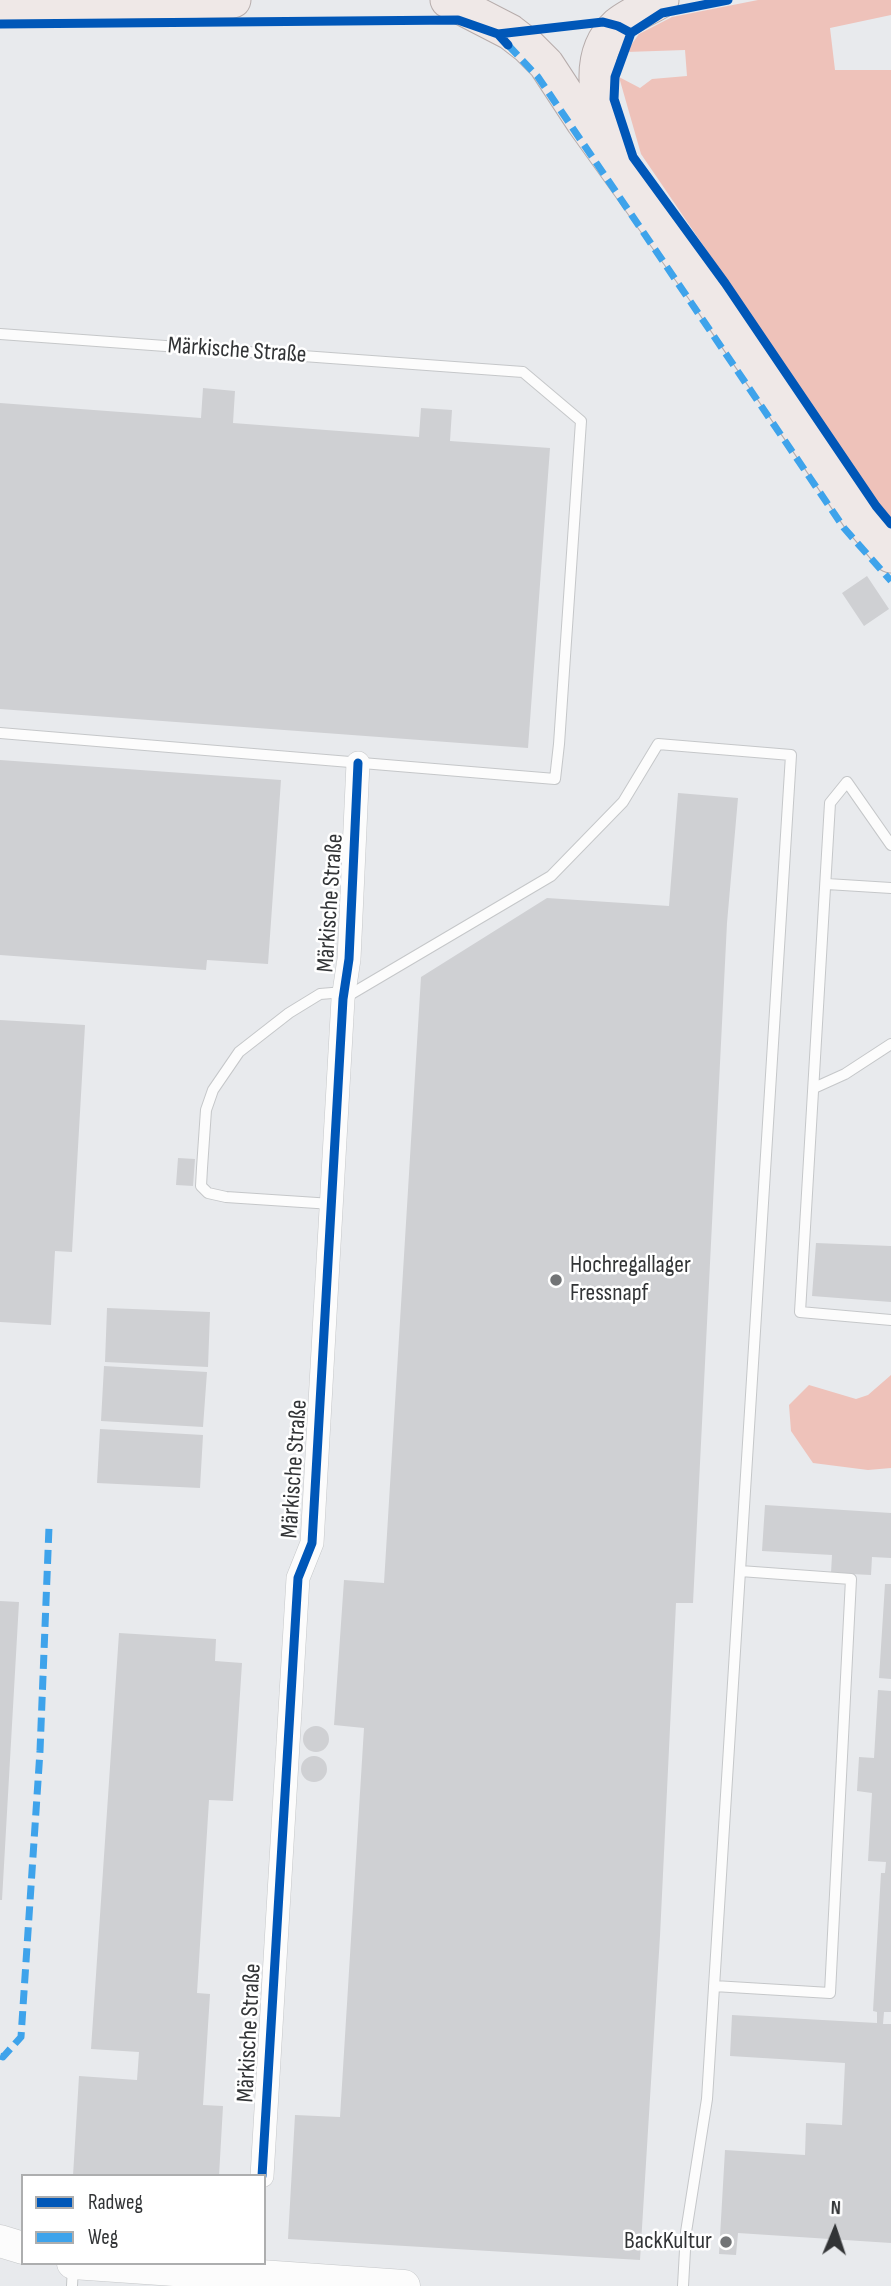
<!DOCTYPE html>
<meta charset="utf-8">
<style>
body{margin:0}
#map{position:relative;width:891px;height:2286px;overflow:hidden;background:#e8eaed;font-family:"Sofia Sans Condensed",sans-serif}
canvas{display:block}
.legend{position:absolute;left:21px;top:2174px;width:245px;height:91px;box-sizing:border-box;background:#fff;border:2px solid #adaeaf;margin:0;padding:9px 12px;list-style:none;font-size:21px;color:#323436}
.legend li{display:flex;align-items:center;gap:14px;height:35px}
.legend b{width:35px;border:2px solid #adaeaf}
.north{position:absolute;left:800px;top:2195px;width:70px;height:70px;-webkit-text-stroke:5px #fff;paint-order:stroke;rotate:2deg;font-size:19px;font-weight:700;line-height:28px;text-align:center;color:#323436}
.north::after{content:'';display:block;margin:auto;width:24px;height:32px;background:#323436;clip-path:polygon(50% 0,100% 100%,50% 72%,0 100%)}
</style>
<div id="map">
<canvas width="891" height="2286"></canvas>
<ul class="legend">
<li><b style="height:9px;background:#0057b8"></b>Radweg</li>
<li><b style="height:9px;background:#3ea3eb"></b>Weg</li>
</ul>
<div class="north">N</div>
</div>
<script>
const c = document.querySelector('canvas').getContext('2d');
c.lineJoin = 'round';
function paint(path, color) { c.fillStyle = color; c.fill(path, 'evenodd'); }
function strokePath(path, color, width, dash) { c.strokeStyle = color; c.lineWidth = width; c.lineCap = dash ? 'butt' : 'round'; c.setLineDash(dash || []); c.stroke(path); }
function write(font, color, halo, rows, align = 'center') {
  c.font = font + ' "Sofia Sans Condensed",sans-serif'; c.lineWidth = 5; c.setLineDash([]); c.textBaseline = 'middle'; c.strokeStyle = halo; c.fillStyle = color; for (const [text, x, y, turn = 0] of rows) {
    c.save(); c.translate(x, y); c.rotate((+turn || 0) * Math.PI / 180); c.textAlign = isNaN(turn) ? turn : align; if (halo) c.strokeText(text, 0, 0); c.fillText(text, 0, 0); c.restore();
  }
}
paint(new Path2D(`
 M758 0H891V15L830 28 835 70H891V518L882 508 641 154 619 77 640 88 652 79 687 76 685 50 626 52 639 34 672 17Z
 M891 1375V1468L868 1470 813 1463 791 1431 789 1405 809 1385 856 1399 868 1395Z`), '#eec2ba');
paint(new Path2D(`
 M203 388 235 391 233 423 419 437 421 408 452 410 450 441 550 448 528 748 0 709V403L201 418Z
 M867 576 889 609 864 626 842 593Z
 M0 760 281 780 268 964 207 960 206 970 0 955Z
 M678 793 738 798 727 923 693 1603H676L660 1936 640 2260 288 2239 295 2115 340 2117 364 1728 334 1725 344 1580 384 1583 421 977 547 898 669 906Z
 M0 1020 85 1025 72 1252 55 1251 51 1325 0 1322Z
 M178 1158 195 1159 193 1186 176 1185Z
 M816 1243 891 1246V1302L812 1296Z
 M107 1308 210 1312 208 1367 105 1362Z
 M104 1366 207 1372 203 1427 101 1421Z
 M100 1429 203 1435 200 1488 97 1483Z
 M765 1505 891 1513V1558L872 1557 871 1575 831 1573 832 1555 762 1551Z
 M885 1584H891V1679L879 1678Z
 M0 1601 19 1602 2 1900H0Z
 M119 1633 216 1639 215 1661 242 1663 233 1801 209 1800 197 1993 210 1994 203 2105 223 2106 219 2176H73L79 2076 137 2080 139 2052 91 2049Z
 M878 1690 891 1691V2012H884L883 2024H891V2243L738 2233 736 2255 719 2254 725 2150 805 2155 806 2123 842 2125 845 2063 730 2056 732 2015 877 2023V2012L873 2011 881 1873H885L886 1862 868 1861 872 1793 857 1791 859 1757 874 1758Z
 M303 1739a13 13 0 1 1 26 0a13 13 0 1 1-26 0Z
 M301 1769a13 13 0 1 1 26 0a13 13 0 1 1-26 0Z`), '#cfd0d3');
const lane = new Path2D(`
 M0 334 523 372 581 421 559 744 555 779 0 733
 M891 845 847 782 830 803 800 1312 891 1320
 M827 884 891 888
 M346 997 551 876 623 802 658 744 791 755 707 2099 686 2232 683 2286
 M814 1088 845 1074 891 1044
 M332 1204 226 1197 208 1193 201 1186 202 1168 206 1110 213 1090 239 1052 289 1013 320 994 344 992
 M714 1986 830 1993 851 1579 740 1571
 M72 2286 73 2266`);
const street = new Path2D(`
 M262 2176 298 1578 312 1543 343 999 349 959 358 763`);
const secondary = new Path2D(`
 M0 2241 23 2248
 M73 2263 404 2286`);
const primary = new Path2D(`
 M448 0 510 32 528 46 546 64 584 122 706 292 860 518 891 555
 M0 3 233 0
 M610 145C600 106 583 57 618 25 630 15 648 8 661 0`);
strokePath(lane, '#c5c7c9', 12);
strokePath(street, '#c5c7c9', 24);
strokePath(secondary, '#c5c7c9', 33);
strokePath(primary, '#b6acab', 37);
strokePath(lane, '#fcfcfc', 10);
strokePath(street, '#fcfcfc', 23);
strokePath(secondary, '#fcfcfc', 32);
strokePath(primary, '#efe8e7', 35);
strokePath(new Path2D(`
 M508 45 538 77 844 528 891 581
 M0 2056 3 2057 21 2037 40 1751 49 1527`), '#3ea3eb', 7, [14, 7]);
strokePath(new Path2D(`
 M728 0 662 13 631 33 615 77 614 99 633 157 725 283 876 506 891 524
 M0 24 458 20 498 34 508 45
 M498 34 603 22 618 26 631 33
 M262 2176 298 1578 312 1543 343 999 349 959 358 763`), '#0057b8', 9);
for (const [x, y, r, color] of [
 [556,1280,7,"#727476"],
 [726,2242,7,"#727476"]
]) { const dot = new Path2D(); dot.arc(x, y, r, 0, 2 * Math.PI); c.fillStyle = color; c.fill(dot); strokePath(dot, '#fff', 2.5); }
write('24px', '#323436', '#fff', [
 ["Märkische Straße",237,351,4],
 ["Märkische Straße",331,903,-86],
 ["Märkische Straße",295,1469,-86],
 ["Märkische Straße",250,2033,-87]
]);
write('24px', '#323436', '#fff', [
 ["Hochregallager",570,1266],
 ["Fressnapf",570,1294],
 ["BackKultur",712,2242,"right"]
], 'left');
</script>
